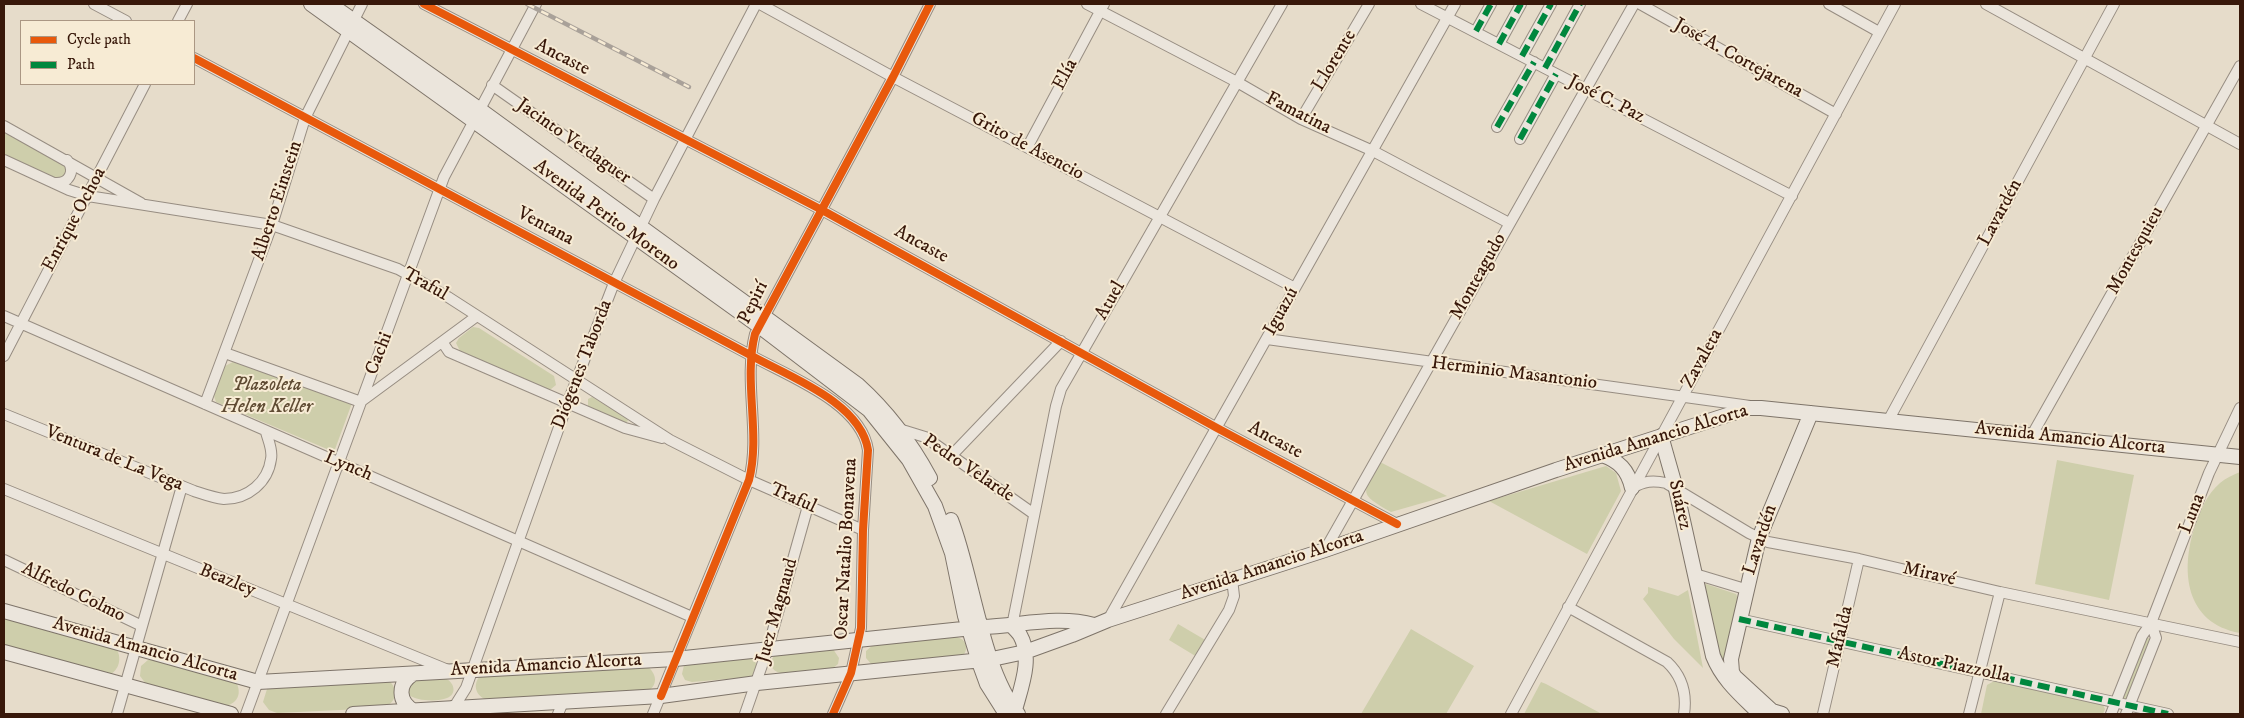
<!DOCTYPE html>
<meta charset="utf-8">
<style>
body{margin:0}
#map{position:relative;width:2244px;height:718px;overflow:hidden;background:#e6dcca;font-family:"IM FELL DW Pica",serif}
canvas{display:block}
.frame{position:absolute;inset:0;border:5px solid #38180a;pointer-events:none}
.legend{position:absolute;left:20px;top:20px;width:175px;height:65px;box-sizing:border-box;background:#f7ebd4;border:1px solid #ab9783;margin:0;padding:6px 9px;list-style:none;font-size:15px;color:#38180a}
.legend li{display:flex;align-items:center;gap:10px;height:25px}
.legend b{width:25px;border:1px solid #ab9783}
</style>
<div id="map">
<canvas width="2244" height="718"></canvas>
<div class="frame"></div>
<ul class="legend">
<li><b style="height:6px;background:#e8590c"></b>Cycle path</li>
<li><b style="height:6px;background:#00873e"></b>Path</li>
</ul>
</div>
<script>
const c = document.querySelector('canvas').getContext('2d');
c.lineJoin = 'round';
function paint(path, color) { c.fillStyle = color; c.fill(path, 'evenodd'); }
function strokePath(path, color, width, dash) { c.strokeStyle = color; c.lineWidth = width; c.lineCap = dash ? 'butt' : 'round'; c.setLineDash(dash || []); c.stroke(path); }
function write(font, color, halo, rows, align = 'center') {
  c.font = font + ' "IM FELL DW Pica",serif'; c.lineWidth = 4; c.setLineDash([]); c.textBaseline = 'middle'; c.strokeStyle = halo; c.fillStyle = color; for (const [text, x, y, turn = 0] of rows) {
    c.save(); c.translate(x, y); c.rotate((+turn || 0) * Math.PI / 180); c.textAlign = isNaN(turn) ? turn : align; if (halo) c.strokeText(text, 0, 0); c.fillText(text, 0, 0); c.restore();
  }
}
paint(new Path2D(`
 M4 133 65 163 68 174 58 179 4 154Z
 M473 327 479 328 554 376 556 385 551 389H548L460 351 456 343 459 338Z
 M233 362 352 403 334 452 216 402 214 396 225 366Z
 M592 397 627 418 628 421 625 423 588 406V399Z
 M2057 460 2134 475 2109 600 2035 584Z
 M1380 462 1447 496 1391 512C1358 493 1362 494 1380 462Z
 M1606 466 1616 473 1621 491 1587 554 1489 501Z
 M2240 472V633C2185 623 2180 571 2195 526 2200 511 2207 494 2220 483 2226 478 2233 475 2240 472Z
 M1706 584 1736 594 1738 598 1722 669 1704 585Z
 M1648 587 1678 596 1688 590 1703 668 1674 639 1643 599 1648 593Z
 M4 615 116 648C122 657 120 670 109 675L4 646Z
 M1178 624 1207 641 1197 657 1169 640Z
 M1411 629 1474 666 1446 714H1361Z
 M954 637C965 637 970 647 963 656L872 665 866 658V651L873 645Z
 M2146 637 2151 639 2126 703 2121 701Z
 M833 649 839 658 838 664 832 669 781 673C770 671 768 661 776 654Z
 M153 658 236 682C242 693 238 703 226 706L146 684 140 676 141 666 148 660Z
 M752 658 758 666 754 676 751 677 692 682 685 680 682 674 684 665Z
 M647 666C656 673 659 684 648 691L488 700C476 697 472 685 480 676Z
 M444 678C454 681 458 694 447 698 438 702 416 701 409 695L408 685 412 680Z
 M1996 680 2102 703 2105 709 2103 714H1981L1987 685Z
 M389 681C400 690 396 704 382 708L277 713 269 710 263 702 267 689 270 686Z
 M1541 682 1546 684 1602 714H1524Z`), '#ceceab');
const street = new Path2D(`
 M94 4 126 21
 M424 4 822 210 1217 428 1397 524
 M760 4 893 77 1295 288
 M1087 4 1237 82 1301 119 1373 151 1509 223
 M1421 4 1792 196
 M1640 4 1836 114
 M1829 4 1879 32
 M1986 4 2240 144
 M178 21 187 4
 M1476 31 1491 4
 M1499 44 1521 4
 M1522 56 1551 4
 M194 58 752 356C790 377 861 403 868 450L863 530 861 628 851 673 833 714
 M1545 68 1580 4
 M492 85 654 199
 M1301 119 1369 4
 M4 126 141 203
 M1497 127 1534 62
 M1520 139 1556 74
 M1028 146 1104 4
 M4 160 69 190 88 196 272 225 398 269 448 297 670 440 749 480 863 530
 M55 183C69 184 76 171 67 160
 M4 316 692 617
 M1267 339 1750 406
 M443 343 449 352 625 428 662 438
 M225 353 361 402
 M4 356 145 84
 M363 400 477 316
 M205 404 272 225 305 118 362 4
 M4 414 194 491C203 494 214 498 224 499 248 499 268 482 271 459 273 450 268 440 266 432
 M1888 421 2114 4
 M899 429 925 437 1034 514
 M2032 435 2240 66
 M952 455 1061 341
 M1632 488C1644 481 1653 480 1666 483L1749 533 1768 542 1859 559 2000 592 2240 642
 M4 489 448 670
 M1325 550 1634 4
 M4 560 142 626
 M1695 574 1745 589
 M1568 607 1667 662C1682 676 1687 694 1684 714
 M1739 619 2168 714
 M1108 620 1455 4
 M1012 626 1056 406 1061 389 1282 4
 M449 709 456 704 466 688 568 402 614 283 654 199 756 4
 M117 714 182 486
 M246 714 444 177 536 4
 M558 714 563 702
 M653 714 749 480C761 433 743 382 755 334L893 77 930 4
 M745 714 768 648 808 506
 M1166 714 1229 610 1234 596 1232 579
 M1511 714 1895 4
 M1823 714 1859 559
 M1969 714 2000 592
 M2111 714 2142 636 2151 623 2209 473 2240 408
 M2126 714 2156 638 2151 623`);
const secondary = new Path2D(`
 M311 4 759 326 869 410 909 460 935 506 952 553 965 616 979 662 987 684 1006 714
 M330 4 479 109 858 385C888 412 911 443 930 478
 M1661 436 1676 489 1713 656C1723 681 1742 696 1760 714
 M1602 455C1619 461 1628 470 1632 488
 M951 520C973 577 981 667 1018 714
 M4 611 258 682 675 659 982 627C1019 626 1057 615 1094 625
 M1012 626C1015 629 1018 632 1020 635 1033 658 1021 687 1015 710
 M4 652 231 714
 M413 674C397 684 398 702 414 711
 M353 714 661 696 757 683 992 659 1025 652 1072 635 1108 620 1325 550 1556 470 1749 408H1761L2240 457
 M1782 714 1772 711 1735 677 1732 672 1731 659 1759 538 1811 413`);
strokePath(street, '#978d82', 12);
strokePath(secondary, '#7e7469', 16);
strokePath(street, '#ebe5dc', 10);
strokePath(secondary, '#ebe5dc', 14);
const rail = new Path2D(`
 M527 4 689 87`);
strokePath(rail, '#a9a199', 4.5);
strokePath(rail, '#f7ebd4', 2.5, [8]);
strokePath(new Path2D(`
 M1476 31 1491 4
 M1499 44 1521 4
 M1522 56 1551 4
 M1545 68 1580 4
 M1497 127 1534 62
 M1520 139 1556 74
 M1739 619 2168 714`), '#00873e', 6, [12, 6]);
strokePath(new Path2D(`
 M424 4 822 210 1217 428 1397 524
 M194 58 752 356C790 377 861 403 868 450L863 530 861 628 851 673 833 714
 M661 696 749 480C761 433 743 382 755 334L893 77 930 4`), '#e8590c', 8);
write('19px', '#38180a', '#f7ebd4', [
 ["Ancaste",562,58,27],
 ["José A. Cortejarena",1738,59,29],
 ["Llorente",1335,61,-59],
 ["Elía",1066,75,-62],
 ["José C. Paz",1606,100,27],
 ["Famatina",1298,114,27],
 ["Jacinto Verdaguer",573,142,35],
 ["Grito de Asencio",1027,147,28],
 ["Alberto Einstein",278,201,-72],
 ["Lavardén",2001,213,-62],
 ["Avenida Perito Moreno",606,216,36],
 ["Enrique Ochoa",75,220,-62],
 ["Ventana",545,227,28],
 ["Ancaste",921,245,29],
 ["Montesquieu",2136,251,-61],
 ["Monteagudo",1479,277,-61],
 ["Traful",425,285,29],
 ["Atuel",1111,301,-60],
 ["Pepirí",754,303,-64],
 ["Iguazú",1282,312,-61],
 ["Cachi",380,354,-69],
 ["Zavaleta",1703,359,-61],
 ["Diógenes Taborda",583,365,-69],
 ["Herminio Masantonio",1514,374,7],
 ["Avenida Amancio Alcorta",1656,439,-17],
 ["Avenida Amancio Alcorta",2070,439,6],
 ["Ancaste",1275,441,28],
 ["Ventura de La Vega",114,459,22],
 ["Lynch",348,467,23],
 ["Pedro Velarde",968,469,34],
 ["Traful",793,499,24],
 ["Suárez",1679,505,77],
 ["Luna",2193,514,-69],
 ["Lavardén",1761,540,-72],
 ["Oscar Natalio Bonavena",847,549,-87],
 ["Avenida Amancio Alcorta",1272,566,-18],
 ["Miravé",1929,575,13],
 ["Beazley",227,581,22],
 ["Alfredo Colmo",73,593,26],
 ["Juez Magnaud",778,611,-74],
 ["Mafalda",1841,637,-77],
 ["Avenida Amancio Alcorta",145,650,16],
 ["Avenida Amancio Alcorta",546,666,-3],
 ["Astor Piazzolla",1954,666,12]
]);
write('italic 19px', '#5f4b33', '#f7ebd4', [
 ["Plazoleta",267,386],
 ["Helen Keller",267,408]
]);
</script>
